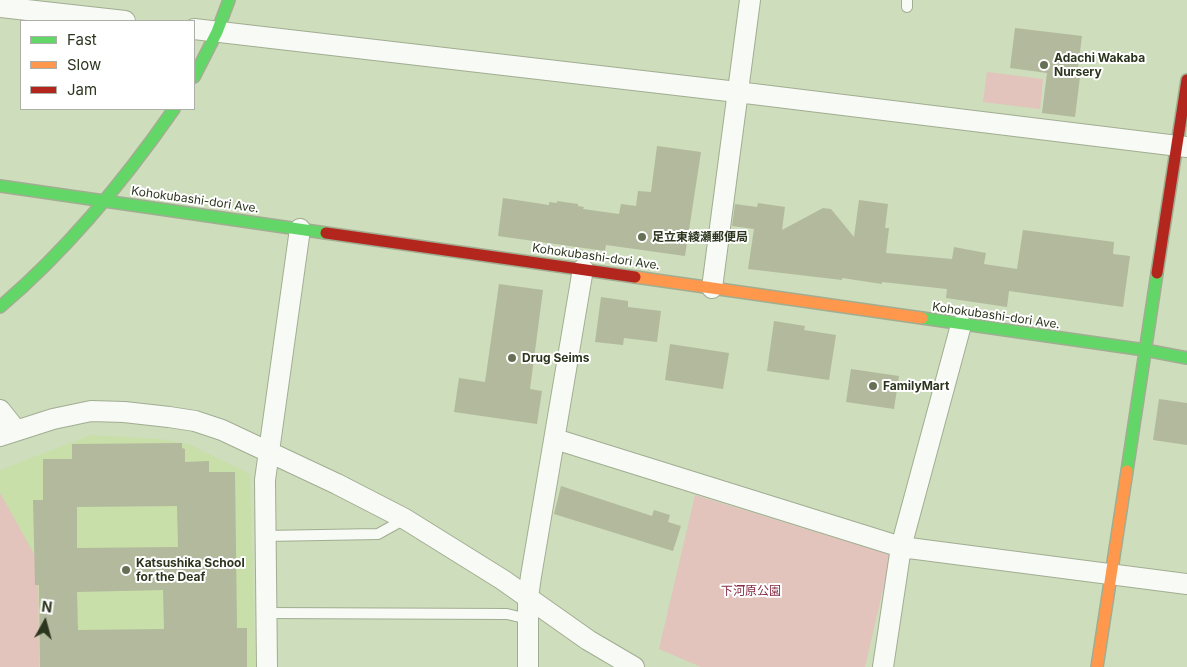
<!DOCTYPE html>
<meta charset="utf-8">
<style>
body{margin:0}
#map{position:relative;width:1187px;height:667px;overflow:hidden;background:#ceddbb;font-family:Inter,sans-serif}
canvas{display:block}
.legend{position:absolute;left:20px;top:20px;width:175px;height:90px;box-sizing:border-box;background:#fff;border:1px solid #abafa5;margin:0;padding:6px 9px;list-style:none;font-size:15px;color:#2c361e}
.legend li{display:flex;align-items:center;gap:10px;height:25px}
.legend b{width:25px;border:1px solid #abafa5}
.north{position:absolute;left:20px;top:597px;width:50px;height:50px;-webkit-text-stroke:4px #fff;paint-order:stroke;rotate:7deg;font-size:14px;font-weight:700;line-height:20px;text-align:center;color:#2c361e}
.north::after{content:'';display:block;margin:auto;width:18px;height:22px;background:#2c361e;clip-path:polygon(50% 0,100% 100%,50% 72%,0 100%)}
</style>
<div id="map">
<canvas width="1187" height="667"></canvas>
<ul class="legend">
<li><b style="height:6px;background:#63d668"></b>Fast</li>
<li><b style="height:6px;background:#ff974d"></b>Slow</li>
<li><b style="height:6px;background:#b3261e"></b>Jam</li>
</ul>
<div class="north">N</div>
</div>
<script>
const c = document.querySelector('canvas').getContext('2d');
c.lineJoin = 'round';
function paint(path, color) { c.fillStyle = color; c.fill(path, 'evenodd'); }
function strokePath(path, color, width, dash) { c.strokeStyle = color; c.lineWidth = width; c.lineCap = dash ? 'butt' : 'round'; c.setLineDash(dash || []); c.stroke(path); }
function write(font, color, halo, rows, align = 'center') {
  c.font = font + ' Inter,"Noto Sans JP",sans-serif'; c.lineWidth = 4; c.setLineDash([]); c.textBaseline = 'middle'; c.strokeStyle = halo; c.fillStyle = color; for (const [text, x, y, turn = 0] of rows) {
    c.save(); c.translate(x, y); c.rotate((+turn || 0) * Math.PI / 180); c.textAlign = isNaN(turn) ? turn : align; if (halo) c.strokeText(text, 0, 0); c.fillText(text, 0, 0); c.restore();
  }
}
paint(new Path2D(`
 M91 435 160 439 188 444 250 474 255 667H0V470Z`), '#c8dfa9');
paint(new Path2D(`
 M987 72 1043 79 1040 109 983 102Z
 M0 493 38 561 39 667H0Z
 M695 495 891 555 865 667H701L659 649Z`), '#e2c4bc');
paint(new Path2D(`
 M1015 28 1082 36 1078 68 1081 69 1075 117 1042 113 1047 73 1010 68Z
 M657 146 701 152 685 256 606 245 605 251 498 236 503 198 549 205V202L557 203V201L578 204V206L584 207 583 209 619 214 621 204 636 206 638 191 651 192Z
 M859 200 888 204 885 228H889L886 253 952 259 954 247 986 253 984 264 1017 269 1023 230 1114 242 1113 254 1130 256 1123 307 1009 291 1007 307 946 298 947 289 882 282V284L842 278V280L748 269 754 229 732 226 735 204 757 207 758 203 785 207 782 230 823 208 831 209 854 237Z
 M499 284 543 290 530 389 542 391 537 424 454 412 459 378 485 382Z
 M601 297 628 301V307L661 311 657 342 624 338 623 345 595 342Z
 M774 321 805 326 804 330 836 335 829 380 767 371Z
 M670 344 729 353 723 389 665 380Z
 M851 369 899 376 894 409 846 402Z
 M1159 399 1187 403V445L1153 440Z
 M182 443V448L185 449V462L209 461V472H235L237 628H247V667H40L39 585H35L33 500H43V459H72V444ZM177 506 178 547 77 548V507ZM163 590 164 629 78 630 77 592Z
 M561 486 652 516 654 510 670 515 668 522 681 526 673 551 554 514Z`), '#b2b99d');
const lane = new Path2D(`
 M907 7V0
 M265 536 378 534 405 519
 M266 613 507 614 528 619`);
const street = new Path2D(`
 M0 7 125 21
 M194 29 737 92 1187 147
 M712 288 750 0
 M0 410 16 430
 M0 436 53 419 91 411 124 412 169 417 195 421 222 430 337 484 405 519 503 580 588 640 634 667
 M555 439 901 547 1187 584
 M267 667 265 480 300 229
 M528 667V598L531 576 583 269
 M883 667 901 547 961 325`);
const fast = new Path2D(`
 M194 77 217 32 229 0
 M0 186 326 233
 M0 307C67 250 124 181 174 109
 M922 318 1145 350 1187 358
 M1127 471 1157 273`);
const slow = new Path2D(`
 M635 277 922 318
 M1097 667 1127 471`);
const jam = new Path2D(`
 M326 233 635 277
 M1157 273 1187 80`);
strokePath(lane, '#a1ad92', 12);
strokePath(street, '#a1ad92', 22);
strokePath(fast, '#a1ad92', 14);
strokePath(slow, '#a1ad92', 14);
strokePath(jam, '#a1ad92', 14);
strokePath(lane, '#f8faf5', 10);
strokePath(street, '#f8faf5', 20);
strokePath(fast, '#63d668', 11);
strokePath(slow, '#ff974d', 11);
strokePath(jam, '#b3261e', 11);
for (const [x, y, r, color] of [
 [1044,65,5,"#657055"],
 [642,237,5,"#657055"],
 [512,358,5,"#657055"],
 [873,386,5,"#657055"],
 [126,570,5,"#657055"]
]) { const dot = new Path2D(); dot.arc(x, y, r, 0, 2 * Math.PI); c.fillStyle = color; c.fill(dot); strokePath(dot, '#fff', 2); }
write('bold 12px', '#2c361e', '#fff', [
 ["Adachi Wakaba",1054,58],
 ["Nursery",1054,72],
 ["足立東綾瀬郵便局",652,237],
 ["Drug Seims",522,358],
 ["FamilyMart",883,386],
 ["Katsushika School",136,563],
 ["for the Deaf",136,577]
], 'left');
write('12px', '#2c361e', '#fff', [
 ["Kohokubashi-dori Ave.",195,200,8],
 ["Kohokubashi-dori Ave.",596,257,8],
 ["Kohokubashi-dori Ave.",996,316,8]
]);
write('12px', '#872c45', '#fff', [
 ["下河原公園",751,591]
]);
</script>
